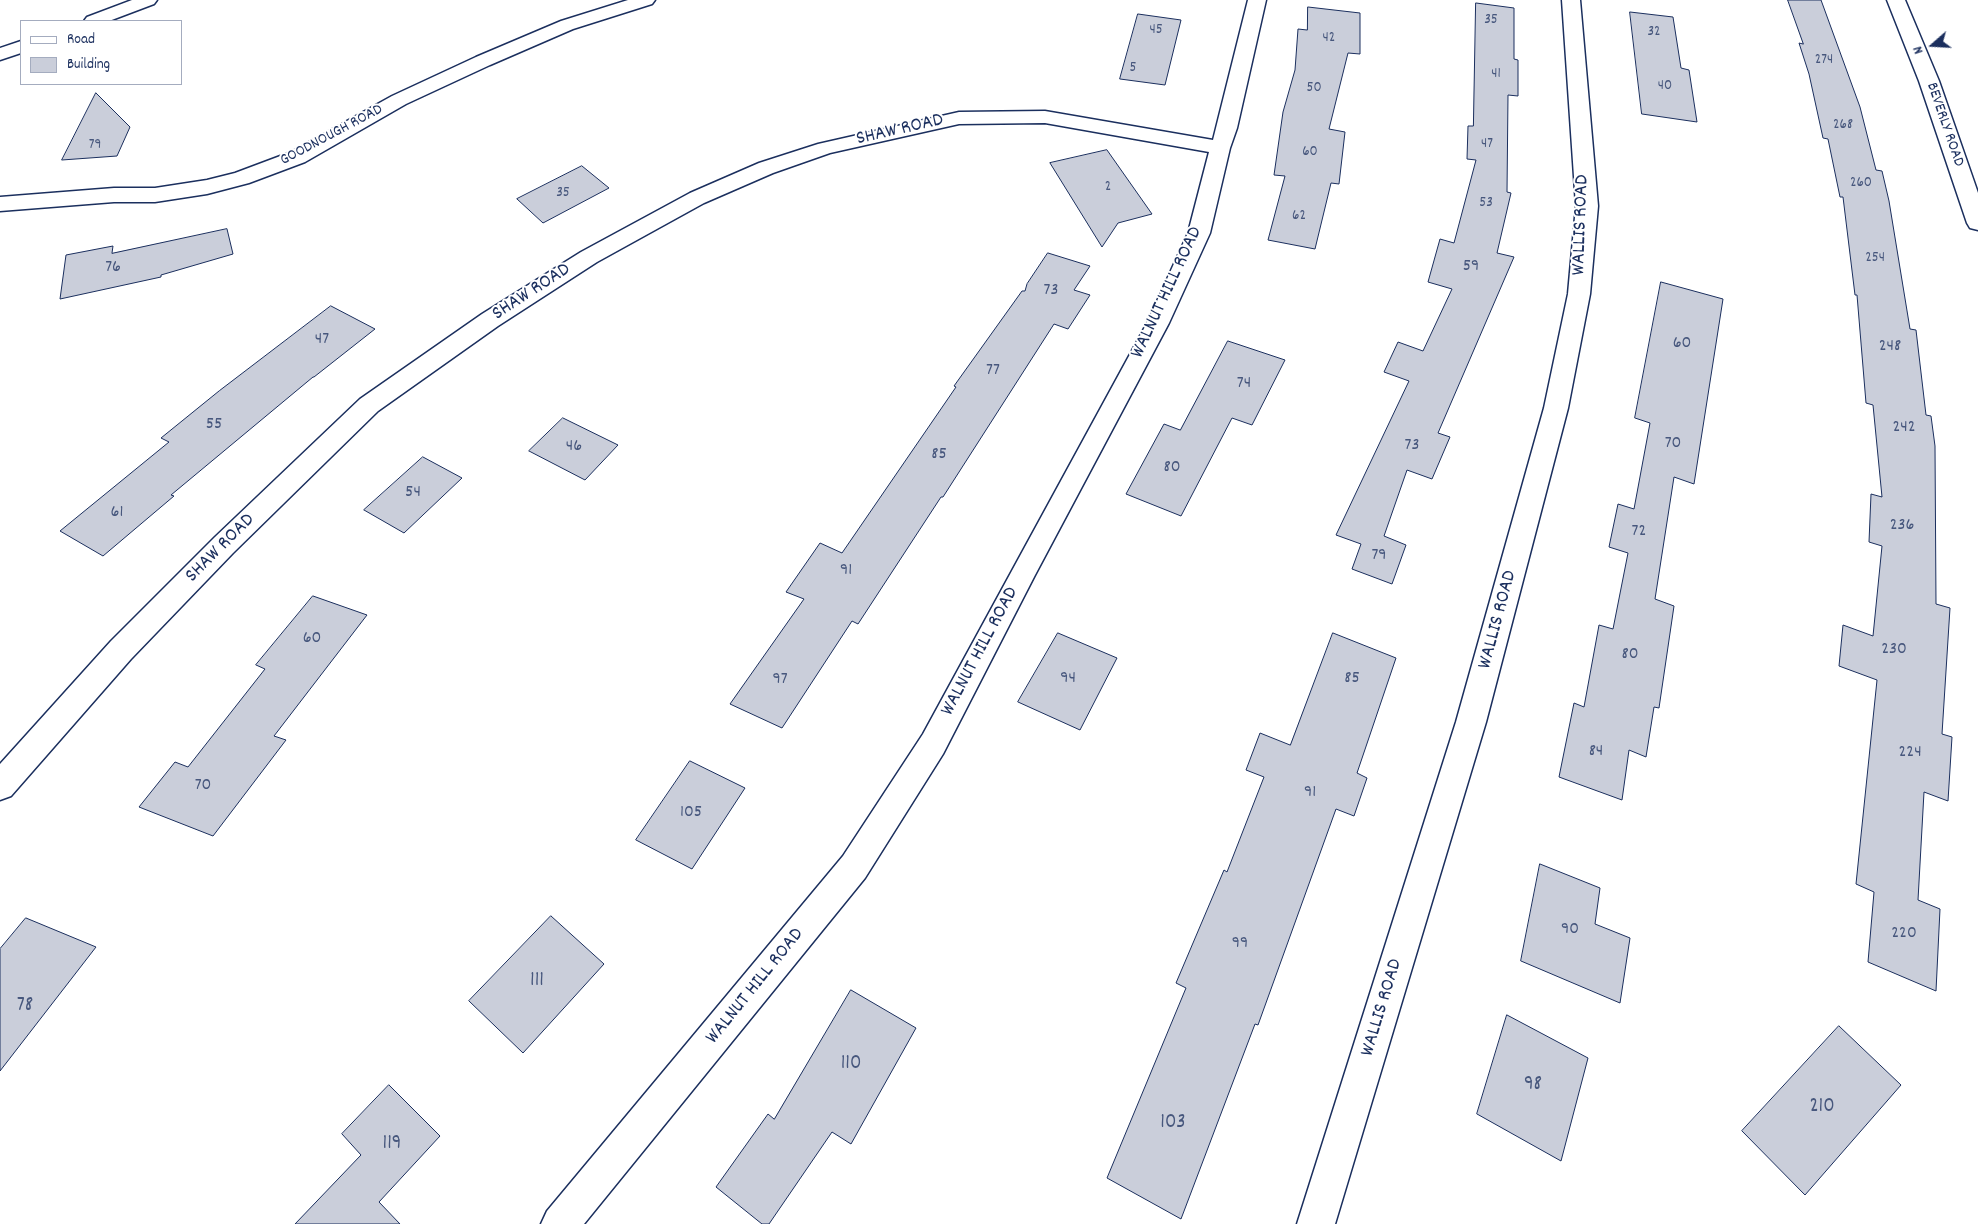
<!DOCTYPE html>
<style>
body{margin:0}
#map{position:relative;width:1978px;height:1224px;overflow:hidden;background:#fff;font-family:Dekko,sans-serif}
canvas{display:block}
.legend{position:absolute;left:20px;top:20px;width:162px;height:65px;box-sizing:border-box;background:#fff;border:1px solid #a4acbf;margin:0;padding:6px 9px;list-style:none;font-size:15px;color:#1b2f5e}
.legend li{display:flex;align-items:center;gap:10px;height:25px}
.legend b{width:25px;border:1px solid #a4acbf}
.north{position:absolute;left:1908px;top:20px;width:50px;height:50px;-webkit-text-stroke:4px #fff;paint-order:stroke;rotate:251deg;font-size:14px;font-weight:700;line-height:20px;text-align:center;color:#1b2f5e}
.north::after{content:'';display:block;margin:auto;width:18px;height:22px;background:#1b2f5e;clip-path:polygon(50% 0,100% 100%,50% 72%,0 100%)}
</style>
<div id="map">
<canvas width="1978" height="1224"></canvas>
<ul class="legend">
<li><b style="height:6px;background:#fff"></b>Road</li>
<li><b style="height:14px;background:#caceda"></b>Building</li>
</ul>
<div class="north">N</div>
</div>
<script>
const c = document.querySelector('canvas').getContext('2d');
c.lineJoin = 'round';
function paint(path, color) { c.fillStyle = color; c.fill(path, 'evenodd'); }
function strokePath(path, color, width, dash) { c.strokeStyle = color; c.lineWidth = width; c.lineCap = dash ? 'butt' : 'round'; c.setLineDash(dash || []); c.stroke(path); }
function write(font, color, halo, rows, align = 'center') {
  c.font = font + ' Dekko,sans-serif'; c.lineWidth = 4; c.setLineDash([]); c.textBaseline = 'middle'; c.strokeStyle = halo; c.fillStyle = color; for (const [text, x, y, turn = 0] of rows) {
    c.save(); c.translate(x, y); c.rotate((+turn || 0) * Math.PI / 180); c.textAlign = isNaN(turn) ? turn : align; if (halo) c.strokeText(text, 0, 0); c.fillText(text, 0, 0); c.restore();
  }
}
const building = new Path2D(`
 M1788 0H1821L1860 107 1876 170 1882 171 1889 201 1910 329 1916 330 1926 415 1931 416 1935 446 1936 604 1950 608 1942 734 1952 737 1948 801 1924 792 1918 900 1940 909 1936 991 1868 962 1874 892 1856 884 1877 680 1839 666 1843 625 1873 636 1882 546 1869 542 1871 494 1882 497 1873 405 1866 403 1857 295H1855L1843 197H1840L1828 139 1823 138 1809 74 1799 43 1803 44Z
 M1476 3 1514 8V59L1518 60V96L1508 95 1507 192 1511 193 1497 253 1514 257 1438 433 1450 437 1432 479 1407 470 1384 536 1406 545 1392 584 1352 569 1361 544 1336 535 1409 381 1384 372 1398 342 1423 351 1452 289 1428 282 1440 239 1454 243 1476 160 1467 159 1468 126H1473Z
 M1308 7 1360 13V54L1348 53 1329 129 1345 132 1339 184 1331 183 1315 249 1268 240 1285 176 1274 175 1283 112 1295 70 1298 29 1307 30Z
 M1630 12 1673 17 1681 68 1689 70 1697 122 1642 114Z
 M1138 14 1181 20 1165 85 1120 79Z
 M96 93 130 127 117 156 62 160Z
 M1107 150 1152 214 1118 223 1102 247 1050 163Z
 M582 166 609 188 543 223 517 199Z
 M227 229 233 254 161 275V277L60 299 66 255 113 246 112 253Z
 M1048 253 1090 266 1074 290 1090 295 1068 329 1054 324 943 497H941L858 624 852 621 782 728 730 704 804 599 786 592 820 543 842 553 956 387 954 386 1022 291H1025L1027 284Z
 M1661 282 1723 299 1694 484 1674 477 1655 599 1674 606 1659 708 1654 707 1646 757 1629 750 1622 800 1559 777 1574 703 1584 707 1599 625 1613 629 1628 553 1609 547 1618 504 1634 509 1650 423 1635 418Z
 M331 306 375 329 314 377H313L171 495 174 496 103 556 60 531 169 442 161 438 219 391Z
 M1228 341 1285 360 1252 425 1232 418 1181 516 1126 494 1164 424 1180 430Z
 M563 418 618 445 585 480 529 451Z
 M423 457 462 478 404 533 364 510Z
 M313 596 367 615 274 736 286 740 213 836 139 807 175 762 188 767 265 669 256 665Z
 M1058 633 1117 658 1080 730 1018 702Z
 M1333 633 1396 658 1357 773 1367 778 1354 816 1336 809 1258 1025 1255 1024 1181 1219 1107 1178 1186 988 1176 983 1224 870 1227 872 1264 777 1246 770 1260 733 1290 745Z
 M690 761 745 788 692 869 636 840Z
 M1540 864 1600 888 1595 924 1630 938 1620 1003 1521 961Z
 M551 916 604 964 523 1053 469 1001Z
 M26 918 96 947 0 1071V949Z
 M851 990 916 1028 851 1144 832 1132 769 1224H762L716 1187 768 1114 774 1119Z
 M1507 1015 1588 1058 1561 1161 1477 1114Z
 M1839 1026 1901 1085 1805 1195 1742 1131Z
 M389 1085 440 1136 379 1202 400 1224H295L361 1155 342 1134Z`);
paint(building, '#caceda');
strokePath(building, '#1b2f5e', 1);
const minor = new Path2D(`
 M628 0H655L652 4 573 29 490 65 406 104 305 162 249 183 207 194 155 202H114L0 211V197L114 188H155L207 180 235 173 291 152 392 96 476 57 561 21Z
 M1248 0H1266L1237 128 1230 148 1210 233 1169 323 1035 575 943 754 865 878 584 1224H541L547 1211 843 856 923 734 1147 323 1188 233 1209 152 1045 123 959 124 830 153 773 173 704 203 597 262 498 326 378 411 233 553 131 659 11 796 0 800V764L111 641 215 537 360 399 482 314 581 252 690 193 759 163 818 144 959 112 1045 111 1213 140Z
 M1562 0H1580L1598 206 1590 294 1568 408 1486 722 1335 1224H1297L1456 722 1544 408 1568 294 1576 206Z`);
const tertiary = new Path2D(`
 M132 0H157L154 4 109 21H84L87 17Z
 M1887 0H1905L1939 81 1978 193V230L1970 228 1967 223 1919 81Z
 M21 41V53L0 60V48Z`);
strokePath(minor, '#1b2f5e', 3);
strokePath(tertiary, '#1b2f5e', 3);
paint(minor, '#fff');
paint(tertiary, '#fff');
write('15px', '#47577d', null, [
 ["35",1491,21],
 ["45",1156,31],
 ["32",1654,33],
 ["42",1329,39],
 ["274",1824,61],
 ["5",1133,69],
 ["41",1496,75],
 ["40",1665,87],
 ["50",1314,89],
 ["268",1843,126],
 ["47",1487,145],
 ["79",95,146],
 ["60",1310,153],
 ["260",1861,184],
 ["2",1108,188],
 ["35",563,194],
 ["53",1486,204],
 ["62",1299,217],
 ["254",1875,259]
]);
write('16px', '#1b2f5e', '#fff', [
 ["BEVERLY ROAD",1944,125,71],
 ["GOODNOUGH ROAD",332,136,-28]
]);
write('18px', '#47577d', null, [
 ["59",1471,268],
 ["76",113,269],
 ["73",1051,292],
 ["47",322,341],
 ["60",1682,345],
 ["248",1890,348],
 ["77",993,372],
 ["74",1244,385],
 ["55",214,426],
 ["242",1904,429],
 ["70",1673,445],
 ["73",1412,447],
 ["46",574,448],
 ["85",939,456],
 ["80",1172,469],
 ["54",413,494],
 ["61",117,514],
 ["236",1902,527],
 ["72",1639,533],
 ["79",1379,557],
 ["91",846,572],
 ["60",312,640],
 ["230",1894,651],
 ["80",1630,656],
 ["94",1068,680],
 ["85",1352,680],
 ["97",780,681],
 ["84",1596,753],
 ["224",1910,754],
 ["70",203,787],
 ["91",1310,794],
 ["105",691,814],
 ["90",1570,931],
 ["220",1904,935],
 ["99",1240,945]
]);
write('20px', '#1b2f5e', '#fff', [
 ["SHAW ROAD",900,131,-13],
 ["WALLIS ROAD",1582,225,-88],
 ["SHAW ROAD",532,293,-33],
 ["WALNUT HILL ROAD",1168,293,-65],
 ["SHAW ROAD",221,549,-45],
 ["WALLIS ROAD",1499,620,-75],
 ["WALNUT HILL ROAD",981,652,-62],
 ["WALNUT HILL ROAD",756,987,-51],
 ["WALLIS ROAD",1383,1008,-73]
]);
write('21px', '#47577d', null, [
 ["111",537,982],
 ["78",25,1007],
 ["110",851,1065],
 ["98",1533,1086],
 ["210",1822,1108],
 ["103",1173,1124],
 ["119",392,1145]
]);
</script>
